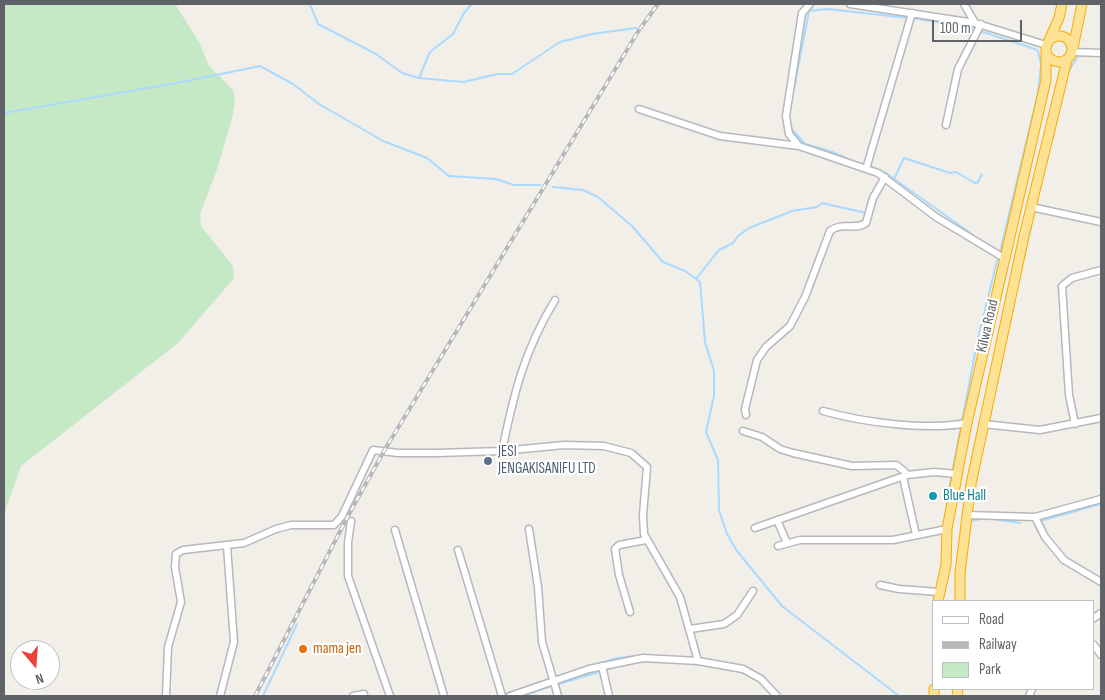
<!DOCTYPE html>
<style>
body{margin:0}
#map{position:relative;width:1105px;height:700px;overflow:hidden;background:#f1efe8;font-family:"Sofia Sans Condensed",sans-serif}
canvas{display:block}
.frame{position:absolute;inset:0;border:5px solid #5f6368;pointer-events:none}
.legend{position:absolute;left:932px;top:600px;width:162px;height:90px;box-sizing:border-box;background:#fff;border:1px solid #bfc1c3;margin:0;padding:6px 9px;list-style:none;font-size:15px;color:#5f6368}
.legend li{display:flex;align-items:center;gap:10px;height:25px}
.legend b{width:25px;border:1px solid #bfc1c3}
.north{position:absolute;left:10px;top:640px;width:50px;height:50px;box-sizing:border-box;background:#fff;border:1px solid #bfc1c3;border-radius:50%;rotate:162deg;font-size:14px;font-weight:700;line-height:20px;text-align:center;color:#5f6368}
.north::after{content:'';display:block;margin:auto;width:18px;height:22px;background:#ea4335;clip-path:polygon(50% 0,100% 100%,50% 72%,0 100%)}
.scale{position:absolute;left:932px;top:20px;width:90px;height:22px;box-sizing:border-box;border:2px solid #5f6368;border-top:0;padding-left:6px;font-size:15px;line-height:18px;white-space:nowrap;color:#5f6368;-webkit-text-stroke:4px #fff;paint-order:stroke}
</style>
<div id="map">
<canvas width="1105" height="700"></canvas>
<div class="frame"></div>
<ul class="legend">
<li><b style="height:6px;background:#fff"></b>Road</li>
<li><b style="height:6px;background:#b6b7b8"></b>Railway</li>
<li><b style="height:14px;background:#c5e8c5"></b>Park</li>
</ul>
<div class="north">N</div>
<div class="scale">100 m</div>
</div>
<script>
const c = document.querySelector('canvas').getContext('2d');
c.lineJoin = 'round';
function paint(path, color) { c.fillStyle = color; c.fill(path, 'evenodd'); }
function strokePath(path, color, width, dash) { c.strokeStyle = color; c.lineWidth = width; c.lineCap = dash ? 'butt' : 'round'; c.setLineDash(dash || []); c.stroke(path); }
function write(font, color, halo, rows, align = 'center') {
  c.font = font + ' "Sofia Sans Condensed",sans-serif'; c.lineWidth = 4.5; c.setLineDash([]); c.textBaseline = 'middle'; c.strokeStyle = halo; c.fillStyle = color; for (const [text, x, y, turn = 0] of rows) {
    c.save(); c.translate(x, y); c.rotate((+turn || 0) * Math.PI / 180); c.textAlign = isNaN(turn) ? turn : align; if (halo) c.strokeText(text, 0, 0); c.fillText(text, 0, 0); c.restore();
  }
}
paint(new Path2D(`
 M4 4H175L199 42 209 66 233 90 235 102 232 119 217 169 200 214 201 226 233 266 234 278 178 343 21 466 4 514Z`), '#c5e8c5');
strokePath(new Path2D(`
 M310 4 318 24 376 54 402 73 419 78 464 82 497 74H512L560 42 592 34 636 28
 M913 18 976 29
 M980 31 1035 49 1038 51 1041 64 1038 93 1000 252
 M1094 56H1101
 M1068 72 1078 56 1081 55
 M419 78 430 52 453 34 464 13 472 4
 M790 109 809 11 828 9 908 18
 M4 113 182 82 260 66 293 84 319 104 383 141 427 158 449 176 496 179 514 185H540
 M791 128 805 144 830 151 853 161
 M1052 140 1056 123
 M869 166 886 173 973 235
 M894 179 904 158 950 173 956 172 975 183 978 182 982 174
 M553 187 583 190 598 197 632 226 663 262 685 271 700 282 705 342 714 371V396L706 432 718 460 719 510 727 534 737 551 782 606 899 696
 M1024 257 1031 227
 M696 279 719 250 733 243 738 236 749 228 792 211 817 207 822 203 866 213
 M985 438 991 413
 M947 499 978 338 998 257
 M970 521 987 518 1020 523
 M1040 521 1101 504
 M675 657H695
 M687 663 702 665
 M559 676 617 658 646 655
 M559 684 619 666
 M503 695 549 679
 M263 696 297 624
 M523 696 551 686`), '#aadaff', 2);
const minor = new Path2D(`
 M850 4 975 23 1046 45
 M964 4 975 23
 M1072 52 1101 53
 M639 109 720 136 799 146 878 173 936 217 1004 258
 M946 125 958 69 981 24
 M799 146 789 134 786 116 802 13 810 4
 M866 169 912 13
 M1031 207 1101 222
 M823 411C862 422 926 431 967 423
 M746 415 745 409 757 360 766 347 790 326 805 297 830 231C843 221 855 231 866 223L873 198 885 177
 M983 424 1040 430 1101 418
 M1075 424 1069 395 1062 286 1072 278 1101 270
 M743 431 762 437 780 449 793 453 852 466 896 465 904 471 907 475
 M502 451C514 393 524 351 555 300
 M903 477 916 535
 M967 515 1035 517 1101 499
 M1035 517 1045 537 1064 560 1101 582
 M777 520 787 543
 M351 521 348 543V576L390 696
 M755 528 907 475 934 472 957 474
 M529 529 538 587 542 642 558 696
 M395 530 444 696
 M778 546 800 540H893L947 529
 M458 550 502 696
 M880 585 899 589 939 592
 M630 612 619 575 615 549 619 545 646 540
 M1094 618 1101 613
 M690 629 724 624 737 615 753 591
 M1094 645 1101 655
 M602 666 609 696
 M166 696 168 647 181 602 175 567 176 554 183 550 244 543 276 529 291 525H334L342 516 373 450 398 453H437L502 451 564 445 604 446 631 453 647 467 643 515 644 534 680 597 698 661
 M220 696 234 642 227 546
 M353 696 364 694
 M510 696 589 669 643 658 698 661 743 669 761 679 777 696
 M1029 696 1032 689`);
const highway = new Path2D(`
 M1046 49a13 13 0 1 1 26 0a13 13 0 1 1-26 0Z
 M1049 40 1059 18 1062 4
 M1073 48 1082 4
 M938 601 946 565 947 529 967 423 1046 80V53
 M960 601V573L971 484 1024 236 1067 60
 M934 696V689
 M957 696 958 689`);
strokePath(minor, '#b5b8bc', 9);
strokePath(highway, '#f9ab00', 11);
strokePath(minor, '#fff', 6);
strokePath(highway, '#fde293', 9);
const rail = new Path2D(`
 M255 696 348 516 384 451 639 30 658 4`);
strokePath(rail, '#b6b7b8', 4);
strokePath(rail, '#fff', 2, [5.5]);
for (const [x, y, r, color] of [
 [488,461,5,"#5c6f8a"],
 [933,496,5,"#0f9aa8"],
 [303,649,5,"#e8710a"]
]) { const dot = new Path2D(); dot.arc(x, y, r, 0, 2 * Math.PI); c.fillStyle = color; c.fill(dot); strokePath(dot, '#fff', 2); }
write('15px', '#5f6368', '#fff', [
 ["Kilwa Road",988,326,-77]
]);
write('15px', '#4e5e75', '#fff', [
 ["JESI",498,452],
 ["JENGAKISANIFU LTD",498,469]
], 'left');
write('15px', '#0d838f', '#fff', [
 ["Blue Hall",943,496]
], 'left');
write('15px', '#c56008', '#fff', [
 ["mama jen",313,649]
], 'left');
</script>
